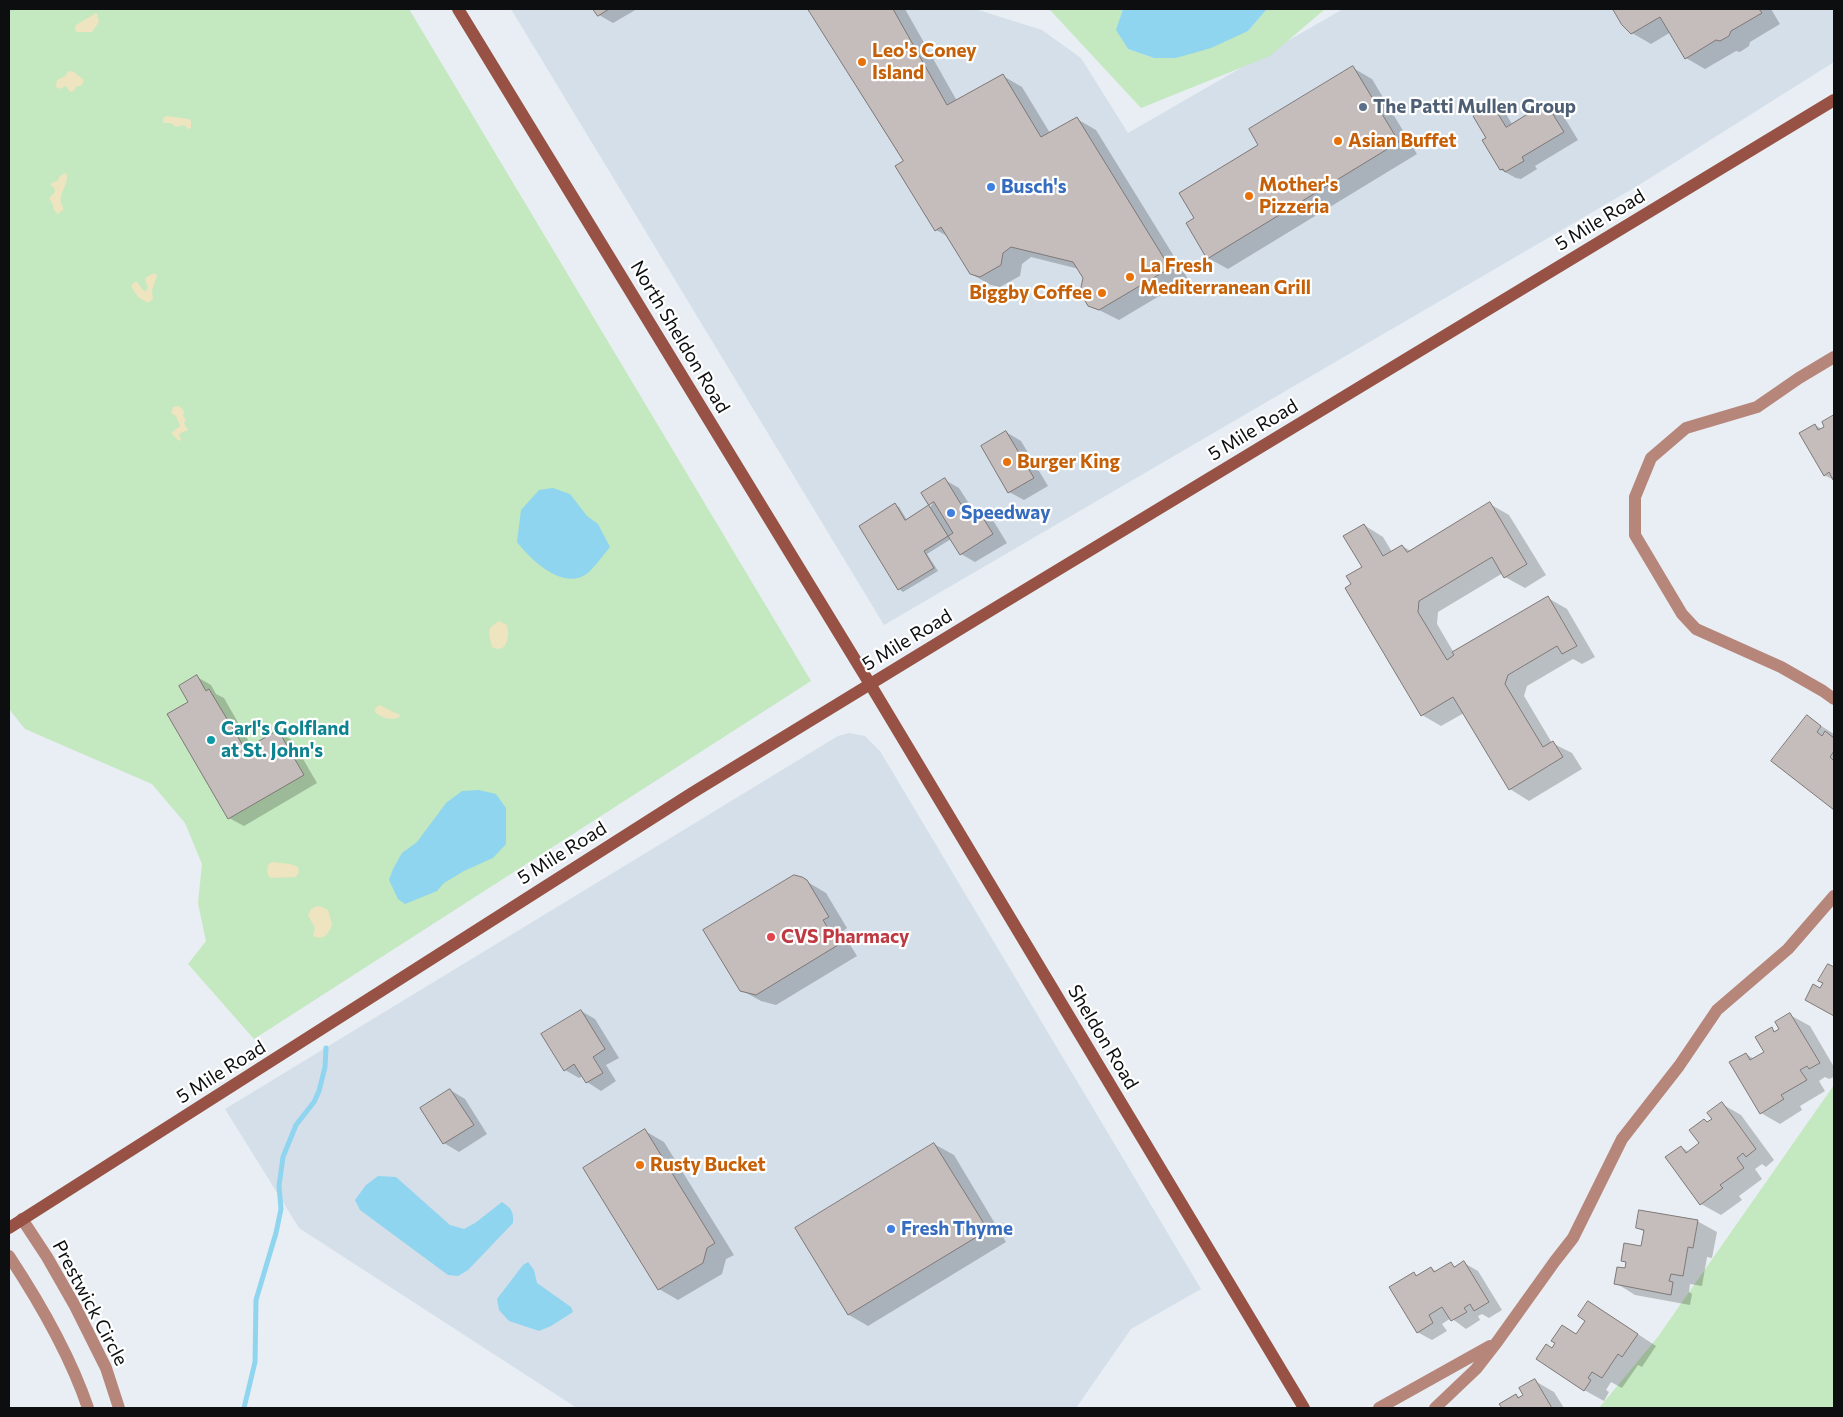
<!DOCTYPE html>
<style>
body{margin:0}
#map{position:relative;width:1843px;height:1417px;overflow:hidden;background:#e8eef3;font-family:Commissioner,sans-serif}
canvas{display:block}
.frame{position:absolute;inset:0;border:10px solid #0c0e0f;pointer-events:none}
</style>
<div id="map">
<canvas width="1843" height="1417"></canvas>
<div class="frame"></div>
</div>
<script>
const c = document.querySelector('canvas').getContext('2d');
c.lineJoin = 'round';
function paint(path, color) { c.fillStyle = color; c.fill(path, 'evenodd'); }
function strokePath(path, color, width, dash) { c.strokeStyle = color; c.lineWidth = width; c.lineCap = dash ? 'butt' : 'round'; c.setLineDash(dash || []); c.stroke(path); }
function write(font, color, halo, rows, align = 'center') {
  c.font = font + ' Commissioner,sans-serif'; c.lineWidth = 4.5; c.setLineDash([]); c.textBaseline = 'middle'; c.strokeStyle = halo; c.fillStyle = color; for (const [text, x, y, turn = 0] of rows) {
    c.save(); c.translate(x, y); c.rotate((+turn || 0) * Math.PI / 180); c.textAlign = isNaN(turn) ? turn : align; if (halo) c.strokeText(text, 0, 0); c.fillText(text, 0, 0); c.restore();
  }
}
paint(new Path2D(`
 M511 9H975L1042 30 1081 58 1128 133 1343 9H1834V62L1639 185 884 625Z
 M849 733 865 736 880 751 1201 1289 1131 1329 1076 1408H577L299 1228 225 1109 838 736Z`), '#d4dfe9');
paint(new Path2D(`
 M9 9H409L811 681 254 1039 188 964 206 941 198 903 202 864 185 823 152 784 25 729 9 709Z
 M1047 9H1123L1117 30 1128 49 1154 58H1176L1248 31 1267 9H1325L1270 56 1141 108 1051 11Z
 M1834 1085V1408H1599L1657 1338Z`), '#c4e8bf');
paint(new Path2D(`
 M96 13 97 14 99 22 92 32H77L75 30 76 25Z
 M68 71 74 72 84 80 82 85 76 87 74 91 70 92 66 86 59 89 56 87 57 80 65 76Z
 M167 116 189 119 191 121V128L188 129 184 125 176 127 171 123H163V118Z
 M65 173 67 175C68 188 55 196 64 209L58 214 54 210 53 205 49 198 55 192 54 188 50 184 58 180 60 176Z
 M155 273 157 276 152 290 153 299 148 303 138 297 131 286 134 282H137L143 290 146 291 148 288 145 279 148 276Z
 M179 406 184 411 183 416 186 419 184 423 188 430 179 434 181 440 179 441 171 433 180 426 176 416 171 413 173 407Z
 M499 621 507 625C510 636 507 655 492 647L489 634 490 628Z
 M379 705 400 715 399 717C392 721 381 718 375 712V709Z
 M272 862 290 864 298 867 299 872 296 877 270 878 267 872 268 865Z
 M317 906 322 907 328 910 332 924C329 934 324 941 313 936L315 928 308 915 311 909Z`), '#eee4bf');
paint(new Path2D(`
 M1123 9H1267L1248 31 1211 48 1176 58H1154L1128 49 1116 30Z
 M553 488 570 494 587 516 598 524 610 547C603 555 597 564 590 571 566 594 531 560 517 542L521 510 539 490Z
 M479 790 496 794 506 808V844L493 858 464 871 444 883 437 891 405 904 398 899 389 880 393 869 402 853 417 842 446 803 462 791Z
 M378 1176 396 1177 450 1225 464 1229 475 1223 502 1202C511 1208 514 1211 513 1223L468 1270 458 1276 448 1275 360 1210 355 1200 366 1185Z
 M528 1262 534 1270 537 1283 571 1307 573 1312 551 1326 539 1331 509 1321 499 1310 497 1299 523 1265Z`), '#90d5ef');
paint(new Path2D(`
 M595 9H637L613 23 599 15Z
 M809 9H905L957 101 1003 76 1022 87 1050 133 1077 119 1096 130 1188 279 1119 320 1089 305 1084 278 1079 269 1031 257 1022 264 1020 276 1000 287 991 285 971 274 949 237 936 230 904 162Z
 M1614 9H1771L1780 24 1750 42 1749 46 1740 52 1736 51 1705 69 1686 58 1671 32 1651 44 1632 33 1623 24Z
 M1353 68 1372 79 1417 154 1228 269 1208 258 1196 219 1260 145Z
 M1546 104 1561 112 1578 140 1535 166 1537 169 1521 179 1516 178 1501 170 1488 138 1492 106 1506 114 1512 124Z
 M1834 417V480L1824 475 1815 425 1822 429 1826 427 1823 423Z
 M1006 432 1021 441 1048 486 1024 500 1009 492Z
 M945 480 959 488 977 516 980 514 994 522 1007 543 975 562 961 554 951 539 927 554 938 571 903 592 899 589 895 505 899 507 907 520 931 506Z
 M1490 504 1509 515 1546 575 1525 588 1505 577 1503 573 1438 612 1437 624 1454 653 1548 598 1567 609 1595 657 1582 664 1573 659 1527 686 1524 696 1552 743 1572 753 1582 769 1529 801 1510 789 1464 713 1441 726 1422 715 1353 585 1363 567 1364 525 1383 537 1392 552 1402 546 1411 551Z
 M197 677 211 685 216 694 224 698 252 747 278 732 292 740 317 783 244 826 229 818 190 702Z
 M1807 717 1834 734V808L1773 761Z
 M801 878 826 893 847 928 842 932 857 956 776 1005 761 1001 741 990Z
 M581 1011 595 1019 619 1058 606 1065 616 1081 601 1091 587 1082 583 1076 579 1078 565 1070Z
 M1790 1015 1810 1026 1834 1067V1077L1829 1079 1825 1077 1819 1081 1825 1091 1800 1106 1802 1110 1780 1124 1761 1113 1746 1054 1754 1059 1765 1052 1772 1029 1776 1032 1781 1029Z
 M450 1090 465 1099 487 1134 459 1152 444 1143 422 1108Z
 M1722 1104 1741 1115 1774 1160 1766 1167 1762 1164 1755 1169 1762 1179 1739 1196 1742 1200 1721 1215 1701 1204 1681 1147 1689 1152 1700 1144 1704 1120 1709 1123 1713 1119Z
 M645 1131 664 1142 734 1255 726 1259 722 1274 678 1300 659 1289Z
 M934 1144 954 1155 1006 1242 868 1326 849 1315 796 1228Z
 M1697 1221 1717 1232 1712 1258 1707 1257 1702 1286 1690 1284 1689 1292 1692 1294 1690 1305 1635 1295 1616 1283 1626 1269 1627 1263 1622 1261 1642 1247 1645 1232 1637 1228Z
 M1464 1263 1478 1271 1502 1310 1489 1318 1482 1314 1478 1316 1480 1320 1466 1329 1451 1318 1442 1324 1447 1331 1432 1340 1417 1332 1414 1274 1418 1276 1431 1268 1437 1272 1451 1264 1456 1267Z
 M1589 1302 1656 1346 1642 1367 1638 1365 1622 1388 1611 1382 1606 1390 1609 1392 1604 1401 1584 1390 1553 1349 1577 1335 1587 1321Z
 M1535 1381 1554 1392 1564 1408H1503L1501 1404 1516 1395 1520 1398 1525 1395Z`), '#0003');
strokePath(new Path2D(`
 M244 1408 255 1362 256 1300 276 1233 281 1209 279 1186 283 1157 296 1125 314 1102 319 1091 325 1067 326 1048`), '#90d5ef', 5);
const building = new Path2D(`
 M593 9H609L598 16Z
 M808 9H893L947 105 1003 74 1041 137 1077 117 1170 268 1099 310 1088 306 1080 292 1083 278 1073 262 1011 247 1003 253 1001 265 980 277 970 274 941 227 935 231 895 166 903 161Z
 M1613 9H1759L1762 13 1731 31 1729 36 1720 41 1716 40 1685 59 1660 17 1631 34 1622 25Z
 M1353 66 1399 142 1207 259 1186 223 1194 218 1179 193 1258 145 1249 129Z
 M1546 103 1564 132 1522 157 1524 161 1505 172 1503 169 1500 170 1482 140 1486 138 1473 116 1492 104 1506 127Z
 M1834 415V480H1833L1829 472 1824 476 1799 433 1815 424 1818 430 1824 427 1822 422Z
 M1006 431 1034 478 1008 493 981 446Z
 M945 478 970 519 980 513 993 534 960 555 921 493Z
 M934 502 953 533 924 551 934 568 898 590 859 526 895 503 905 520Z
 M1490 502 1527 564 1504 578 1492 557 1419 601 1418 612 1447 660 1454 655 1452 652 1548 596 1577 646 1562 654 1557 646 1508 675 1505 684 1543 747 1553 741 1563 757 1509 790 1453 697 1421 716 1345 588 1351 584 1346 576 1362 567 1343 536 1364 524 1383 556 1402 545 1407 552Z
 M197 675 206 691 209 689 245 749 278 730 304 775 228 819 167 714 188 702 179 686Z
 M1807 715 1821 726 1817 732 1822 736 1825 731 1834 738V751L1830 757 1834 761V810L1771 761Z
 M794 875 802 877 807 880 829 917 823 920 838 945 756 995 740 991 703 930Z
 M1828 964 1834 967V1016L1805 1000 1813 984 1820 988 1823 983 1818 981Z
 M581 1010 605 1049 593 1057 603 1073 586 1083 574 1064 564 1071 541 1034Z
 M1790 1013 1820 1063 1809 1069 1807 1066 1800 1070 1807 1080 1781 1095 1784 1099 1760 1114 1729 1062 1746 1053 1750 1060 1764 1052 1755 1037 1772 1027 1774 1032 1779 1029 1775 1022Z
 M450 1089 474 1125 443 1144 420 1108Z
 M1722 1102 1756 1149 1746 1157 1743 1153 1737 1158 1744 1168 1720 1185 1723 1188 1700 1205 1665 1157 1681 1146 1686 1153 1699 1143 1689 1130 1704 1119 1707 1122 1712 1119 1707 1113Z
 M645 1129 715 1243 707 1248 703 1263 658 1290 583 1168Z
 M934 1143 988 1230 848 1315 795 1228Z
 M1639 1210 1698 1220 1693 1248 1688 1247 1683 1276 1671 1274 1669 1281 1673 1282 1671 1295 1614 1284 1617 1267 1625 1268 1626 1262 1621 1261 1624 1243 1641 1246 1644 1230 1636 1228Z
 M1464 1261 1489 1302 1474 1311 1470 1304 1464 1308 1467 1312 1451 1321 1442 1307 1429 1315 1433 1323 1417 1333 1389 1287 1414 1272 1416 1276 1431 1267 1434 1272 1451 1262 1454 1267Z
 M1588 1301 1638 1334 1622 1357 1618 1354 1602 1378 1592 1372 1588 1378 1591 1380 1584 1391 1536 1359 1546 1344 1552 1348 1555 1343 1551 1341 1562 1325 1576 1334 1585 1321 1578 1316Z
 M1535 1379 1552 1408H1502L1499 1404 1516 1394 1518 1398 1523 1395 1519 1388Z`);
paint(building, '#c5bdbc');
strokePath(building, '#7f7877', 1);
strokePath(new Path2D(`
 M1834 357 1799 378 1757 407 1686 428 1651 458 1635 497V535L1682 614 1696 629 1781 667 1823 691 1834 699
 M22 1219 47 1257 75 1306 106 1368 119 1408
 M9 1256C40 1303 70 1355 88 1408
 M1379 1408 1490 1346
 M1435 1408 1476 1369 1497 1342 1555 1261 1573 1238 1622 1139 1679 1066 1717 1010 1788 949 1834 896`), '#b6867b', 12);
strokePath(new Path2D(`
 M458 9 870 684 1304 1408
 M9 1228 692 793 985 614 1834 100`), '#975245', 12);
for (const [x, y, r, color] of [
 [862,62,5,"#e8710a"],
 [1363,107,5,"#5c6f8a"],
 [1338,141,5,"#e8710a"],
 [991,187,5,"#3f7fe0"],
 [1249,196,5,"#e8710a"],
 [1130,277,5,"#e8710a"],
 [1102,293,5,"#e8710a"],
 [1007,462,5,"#e8710a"],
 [951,513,5,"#3f7fe0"],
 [211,740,5,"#0f9aa8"],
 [771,937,5,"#e0444e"],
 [640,1165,5,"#e8710a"],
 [891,1229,5,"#3f7fe0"]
]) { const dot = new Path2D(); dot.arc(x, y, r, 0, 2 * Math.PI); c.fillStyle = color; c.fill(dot); strokePath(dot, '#fff', 2); }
write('bold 19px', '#c56008', '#fff', [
 ["Leo's Coney",872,51],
 ["Island",872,73],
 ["Asian Buffet",1348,141],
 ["Mother's",1259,185],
 ["Pizzeria",1259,207],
 ["La Fresh",1140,266],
 ["Mediterranean Grill",1140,288],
 ["Biggby Coffee",1092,293,"right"],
 ["Burger King",1017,462],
 ["Rusty Bucket",650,1165]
], 'left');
write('bold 19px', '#4e5e75', '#fff', [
 ["The Patti Mullen Group",1373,107]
], 'left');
write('bold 19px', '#366cbe', '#fff', [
 ["Busch's",1001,187],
 ["Speedway",961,513],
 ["Fresh Thyme",901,1229]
], 'left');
write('19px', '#0c0e0f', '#fff', [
 ["5 Mile Road",1600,220,-31],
 ["North Sheldon Road",680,337,59],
 ["5 Mile Road",1253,430,-31],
 ["5 Mile Road",907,640,-31],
 ["5 Mile Road",562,853,-32],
 ["Sheldon Road",1103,1037,59],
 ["5 Mile Road",221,1072,-32],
 ["Prestwick Circle",90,1303,62]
]);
write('bold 19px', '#0d838f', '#fff', [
 ["Carl's Golfland",221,729],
 ["at St. John's",221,751]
], 'left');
write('bold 19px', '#be3a42', '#fff', [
 ["CVS Pharmacy",781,937]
], 'left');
</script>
